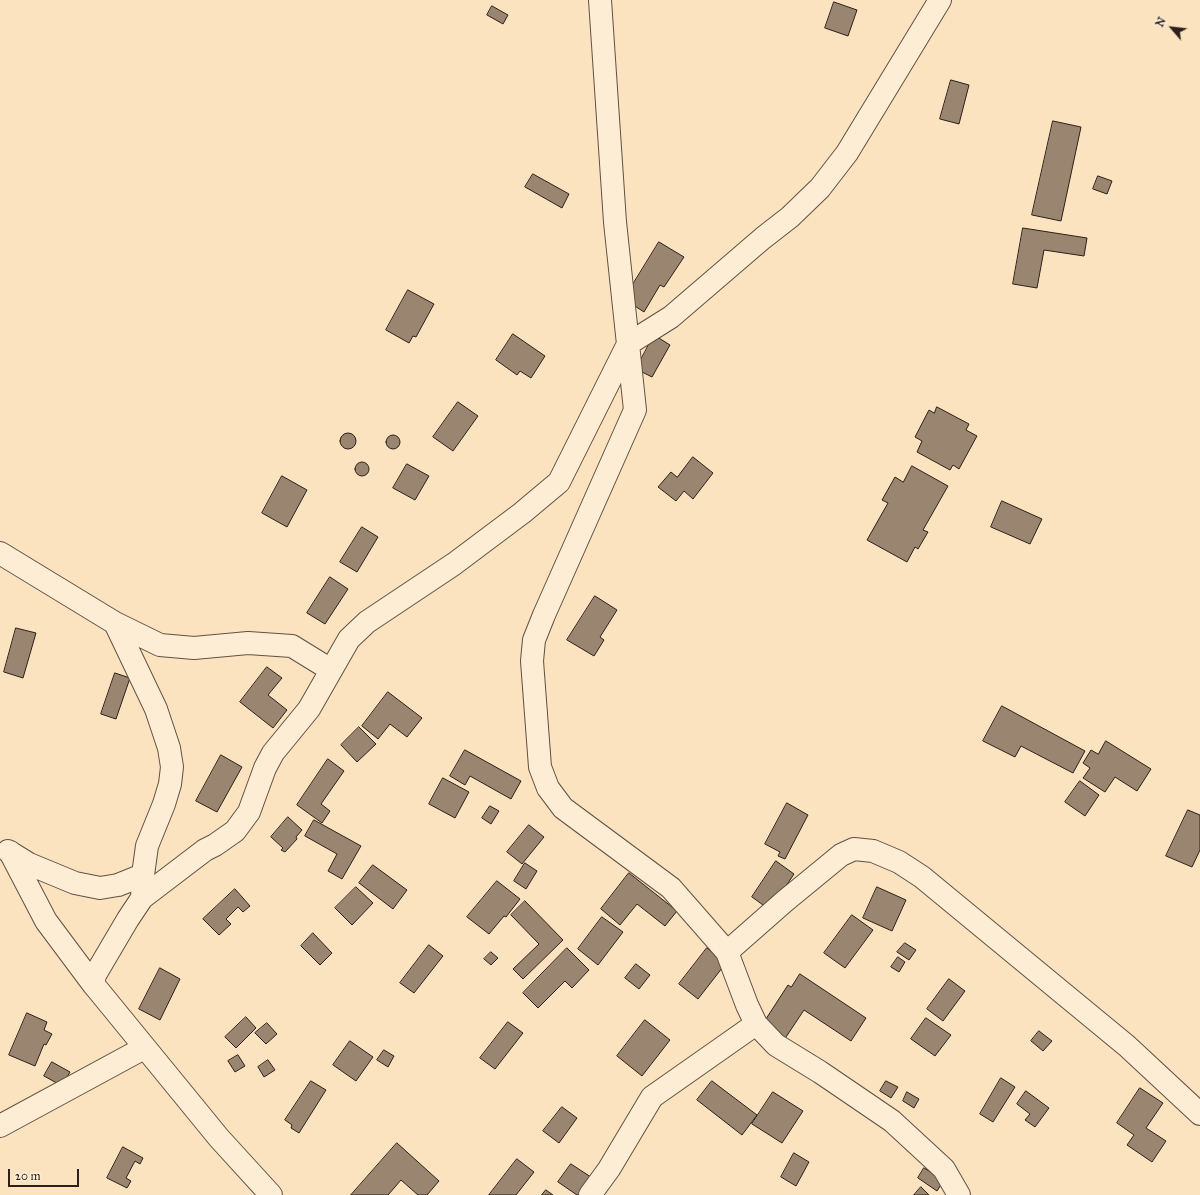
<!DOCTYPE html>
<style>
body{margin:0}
#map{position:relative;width:1200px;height:1195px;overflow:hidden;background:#fce3bf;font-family:"IM FELL Great Primer",serif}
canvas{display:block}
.north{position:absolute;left:1152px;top:8px;width:40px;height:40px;-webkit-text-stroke:3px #fdedd5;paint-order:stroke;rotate:298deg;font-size:11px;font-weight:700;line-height:16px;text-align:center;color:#2d201a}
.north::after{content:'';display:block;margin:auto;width:14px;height:18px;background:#2d201a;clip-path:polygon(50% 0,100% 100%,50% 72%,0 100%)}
.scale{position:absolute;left:8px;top:1169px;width:71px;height:18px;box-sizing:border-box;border:2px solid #2d201a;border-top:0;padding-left:5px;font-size:12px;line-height:14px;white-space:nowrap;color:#2d201a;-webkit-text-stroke:3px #fdedd5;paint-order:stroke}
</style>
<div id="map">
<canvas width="1200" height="1195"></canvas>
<div class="north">N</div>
<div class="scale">20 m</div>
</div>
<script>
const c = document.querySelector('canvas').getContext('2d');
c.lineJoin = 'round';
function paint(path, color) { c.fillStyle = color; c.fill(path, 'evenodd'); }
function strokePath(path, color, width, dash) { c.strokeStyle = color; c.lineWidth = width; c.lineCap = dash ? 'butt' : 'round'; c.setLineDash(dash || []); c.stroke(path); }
const building = new Path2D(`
 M834 2 857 10 848 36 825 28Z
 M492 6 508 15 503 24 487 15Z
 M951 80 969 85 959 124 940 119Z
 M1053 121 1081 127 1061 221 1032 215Z
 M533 174 569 194 562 208 525 187Z
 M1098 176 1112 181 1107 194 1093 189Z
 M1023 228 1087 238 1084 256 1044 250 1037 288 1013 284Z
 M659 242 684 257 664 287 660 285 644 312 624 299Z
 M408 290 434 304 416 337 413 336 409 343 386 330Z
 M513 334 545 356 531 378 520 371 517 375 496 360Z
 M654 335 670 345 652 377 636 369Z
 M458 402 478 416 453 451 433 437Z
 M937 407 969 424 966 430 977 436 959 469 953 465 950 470 917 452 922 441 915 437 929 410 934 413Z
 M340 441a8 8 0 1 1 16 0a8 8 0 1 1-16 0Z
 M386 442a7 7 0 1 1 14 0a7 7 0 1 1-14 0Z
 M693 457 713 473 693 499 684 491 676 501 658 487 671 472 677 477Z
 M355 469a7 7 0 1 1 14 0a7 7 0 1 1-14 0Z
 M407 464 429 476 415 500 393 488Z
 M912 466 948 486 923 530 928 532 918 549 915 547 907 562 867 540 888 503 882 500 895 477 903 482Z
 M282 476 307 490 287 527 262 513Z
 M1002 501 1042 519 1030 544 991 527Z
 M362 527 378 537 357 572 340 562Z
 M330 577 348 589 325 624 307 613Z
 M595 596 617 610 600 637 604 640 594 656 567 640Z
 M16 628 36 633 23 678 4 672Z
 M267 667 282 678 268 695 287 710 273 728 240 702Z
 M115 673 130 678 116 719 101 714Z
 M388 692 422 718 407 737 390 724 378 739 362 726Z
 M1002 706 1085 751 1073 773 1021 746 1015 757 983 741Z
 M359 727 376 744 357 762 341 745Z
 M1106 741 1151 769 1137 791 1115 777 1105 792 1083 778 1090 768 1083 763 1091 750 1098 754Z
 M465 750 521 781 511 799 470 776 465 785 450 776Z
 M221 755 242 767 217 812 196 801Z
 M328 759 344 771 321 804 330 811 322 823 297 805Z
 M443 778 469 792 455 818 429 804Z
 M1080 781 1099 795 1085 816 1065 802Z
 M787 803 808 815 785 859 778 856 780 852 765 844Z
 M490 806 499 811 491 824 482 818Z
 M1188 810 1200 815V850L1192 867 1166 856Z
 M288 817 302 830 296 837 297 839 285 852 281 850 283 848 271 837Z
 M314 820 361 846 342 879 328 871 337 854 305 836Z
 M529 825 544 837 522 864 507 852Z
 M776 861 794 874 770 910 752 897Z
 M525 863 537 871 526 889 514 881Z
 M373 865 407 890 393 909 359 883Z
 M629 873 677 911 665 926 637 904 620 925 601 909Z
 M497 881 520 899 506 917 504 916 489 934 467 917Z
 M356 887 373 903 352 925 335 908Z
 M877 887 906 900 892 931 863 918Z
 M235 889 250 906 243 912 238 907 226 919 231 924 219 935 203 919Z
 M525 901 563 940 523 979 513 969 539 944 511 915Z
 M852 915 873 930 845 968 824 953Z
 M602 917 623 932 598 965 578 949Z
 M313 933 332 953 320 965 301 946Z
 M905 943 916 950 909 960 897 952Z
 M429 945 443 956 414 993 400 983Z
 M567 948 589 970 572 988 565 981 538 1008 523 993Z
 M707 948 726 963 698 999 679 984Z
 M491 952 498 958 491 965 484 959Z
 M898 957 905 962 899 972 891 967Z
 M636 964 650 975 639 989 625 978Z
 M160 968 180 979 160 1020 139 1009Z
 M800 974 866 1018 851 1041 804 1010 784 1040 762 1025 788 985 791 987Z
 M949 979 965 991 943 1021 927 1009Z
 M27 1013 47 1022 44 1030 52 1034 46 1045 44 1044 35 1066 9 1055Z
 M246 1017 256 1028 236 1048 225 1037Z
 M926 1018 951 1035 935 1056 911 1039Z
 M645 1020 670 1040 642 1076 617 1056Z
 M508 1022 523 1033 495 1069 480 1058Z
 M267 1023 277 1034 266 1044 255 1033Z
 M1039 1031 1052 1041 1043 1051 1031 1041Z
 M350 1041 373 1057 356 1081 333 1065Z
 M384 1050 394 1056 388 1067 377 1060Z
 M238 1055 245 1066 235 1072 228 1061Z
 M268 1060 275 1070 264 1077 258 1067Z
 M52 1062 70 1072 62 1086 44 1076Z
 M1001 1078 1015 1087 993 1122 980 1114Z
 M311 1081 326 1090 299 1133 291 1128 292 1125 285 1120Z
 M712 1081 757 1115 742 1135 697 1100Z
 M886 1081 898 1087 891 1098 880 1091Z
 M1140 1088 1163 1103 1146 1128 1166 1141 1152 1162 1127 1145 1134 1135 1117 1123Z
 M1026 1091 1049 1108 1035 1127 1025 1120 1030 1114 1017 1104Z
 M773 1092 803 1111 782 1143 752 1124Z
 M907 1092 919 1099 914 1108 903 1101Z
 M562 1107 577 1118 559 1143 543 1131Z
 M397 1143 439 1181 427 1195H418L401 1180 388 1195H351Z
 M123 1147 143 1158 140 1164 135 1161 126 1178 131 1181 127 1188 107 1178Z
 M794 1153 809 1162 796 1186 781 1177Z
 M517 1159 534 1172 516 1195H489Z
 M571 1164 594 1179 583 1195H577L558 1182Z
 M924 1168 944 1180 937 1191 918 1178Z
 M921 1187 929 1195H914Z
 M546 1190 553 1195H542Z`);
paint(building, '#998570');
strokePath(building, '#2d201a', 1);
const street = new Path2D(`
 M600 0 615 222 635 410 544 615 534 640 532 661 540 767 548 788 563 808 671 888 727 952 747 1005 756 1024 776 1045 820 1072 892 1121 944 1169 959 1195
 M0 553 115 623 160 645 194 648 248 643 292 646 331 670
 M115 623 156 709 169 748 172 767 170 784 164 804 147 846 143 875 142 898
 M8 851 29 864 75 883 100 888 118 885 143 875
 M10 852 46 921 93 984
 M727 952 785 901 841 855 854 849 873 851 899 862 922 877 1127 1046 1200 1114
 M0 1126 144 1048
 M271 1195 219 1138 98 990 93 984 95 975 128 919 142 898 205 850 215 845 235 831 249 812 265 768 273 753 309 709 349 639 367 622 454 564 522 513 559 482 628 344 671 317 763 238 790 217 820 188 847 153 940 0
 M590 1195 609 1169 652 1097 756 1024`);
strokePath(street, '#615143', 24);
strokePath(street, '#fdedd5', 22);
</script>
